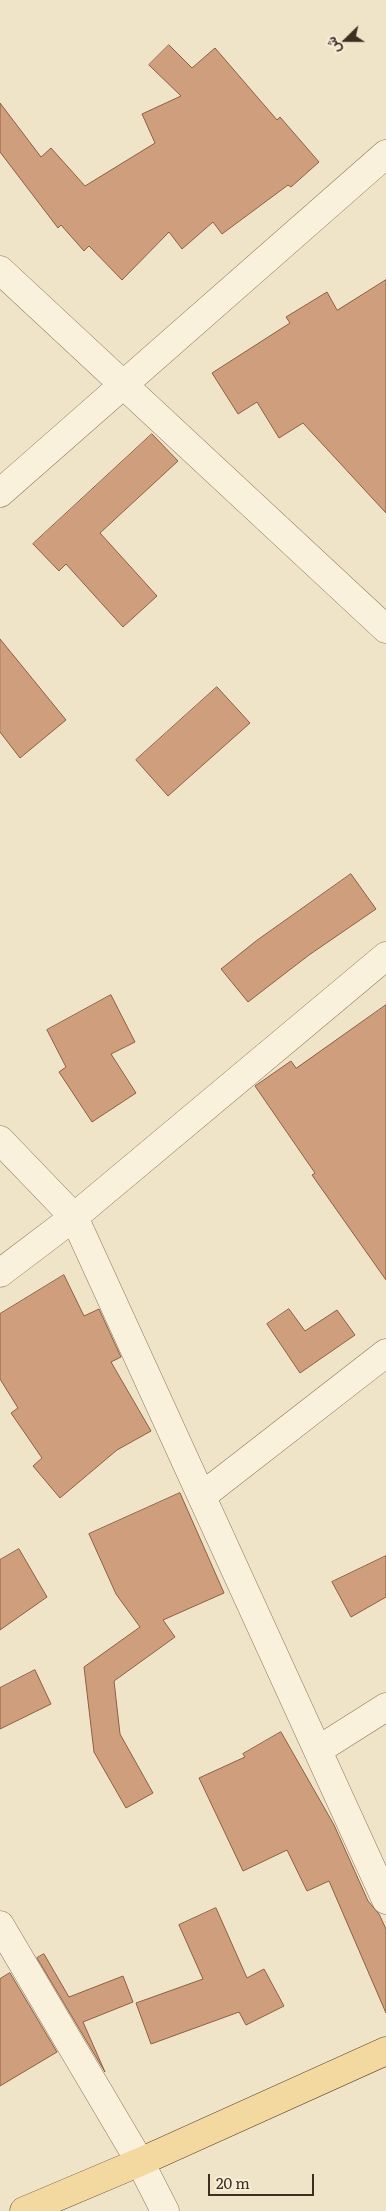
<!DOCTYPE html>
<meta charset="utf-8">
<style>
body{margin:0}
#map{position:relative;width:386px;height:2211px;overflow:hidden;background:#f0e4c8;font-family:Literata,Vazirmatn,serif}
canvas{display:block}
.north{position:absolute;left:321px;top:15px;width:50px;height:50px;-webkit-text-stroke:4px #f7eed8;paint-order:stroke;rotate:248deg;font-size:14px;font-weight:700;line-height:20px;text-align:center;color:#3d2e20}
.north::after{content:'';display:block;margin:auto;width:18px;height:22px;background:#3d2e20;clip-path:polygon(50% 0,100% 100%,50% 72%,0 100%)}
.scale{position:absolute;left:208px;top:2174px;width:106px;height:22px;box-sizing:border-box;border:2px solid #3d2e20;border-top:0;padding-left:6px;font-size:15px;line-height:18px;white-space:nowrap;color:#3d2e20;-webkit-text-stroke:4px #f7eed8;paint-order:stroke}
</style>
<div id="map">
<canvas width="386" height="2211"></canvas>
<div class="north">ش</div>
<div class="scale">20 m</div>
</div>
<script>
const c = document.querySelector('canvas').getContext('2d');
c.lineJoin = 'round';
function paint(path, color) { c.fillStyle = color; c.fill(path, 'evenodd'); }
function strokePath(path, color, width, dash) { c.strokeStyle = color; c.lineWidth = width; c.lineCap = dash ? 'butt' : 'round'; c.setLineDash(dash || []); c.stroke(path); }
const building = new Path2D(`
 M169 45 192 68 215 48 277 120 280 117 319 162 291 187 288 185 222 234 213 222 182 249 169 232 122 280 89 246 84 251 61 225 58 228 0 152V103L41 157 51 148 85 186 155 143 142 114 181 96 149 65Z
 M386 280V513L303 423 279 438 257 402 238 414 212 373 290 323 286 317 327 292 337 310Z
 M152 434 178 461 100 533 157 596 123 627 66 564 59 571 33 544Z
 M0 639 66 720 20 758 0 732Z
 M217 687 250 723 168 796 136 760Z
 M351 874 376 909 309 955 248 1002 221 969 256 941Z
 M111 995 135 1042 111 1054 136 1093 92 1122 59 1072 66 1067 47 1030Z
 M386 1005V1280L312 1175 315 1173 255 1086 291 1061 296 1068Z
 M64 1275 84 1316 99 1309 121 1357 111 1362 151 1431 117 1450 60 1498 33 1466 42 1458 11 1413 18 1408 0 1379V1314Z
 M289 1309 305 1331 337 1310 355 1335 300 1373 267 1324Z
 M180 1493 224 1593 163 1620 175 1637 114 1681 120 1734 153 1793 126 1808 94 1752 84 1667 140 1627 116 1594 89 1534Z
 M19 1549 47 1597 0 1630V1560Z
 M386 1556V1597L351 1617 332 1582Z
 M35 1670 51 1704 0 1729V1688Z
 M281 1732 334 1825 368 1901 379 1914 386 1929V2013L329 1881 307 1891 287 1850 243 1871 199 1778 245 1757 243 1754Z
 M216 1908 247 1978 264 1969 284 2006 246 2025 239 2012 151 2044 136 2003 203 1979 179 1925Z
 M44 1954 69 1997 123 1976 133 2002 83 2022 105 2072 37 1958Z
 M10 1973 57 2052 0 2086V1979Z`);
paint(building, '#cf9f7d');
strokePath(building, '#8d5f41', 1);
const minor = new Path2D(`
 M0 270 386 629
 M0 493 386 154
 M0 1140 74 1217 386 1900
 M0 1273 74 1217 386 956
 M202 1496 386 1353
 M318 1750 386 1707
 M0 1925 140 2162 165 2211`);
const major = new Path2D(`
 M24 2211 140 2162 386 2051`);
strokePath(minor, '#8d765c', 29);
strokePath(major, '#5b4430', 29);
strokePath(minor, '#faf1dc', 28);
strokePath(major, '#f3d9a0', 28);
</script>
